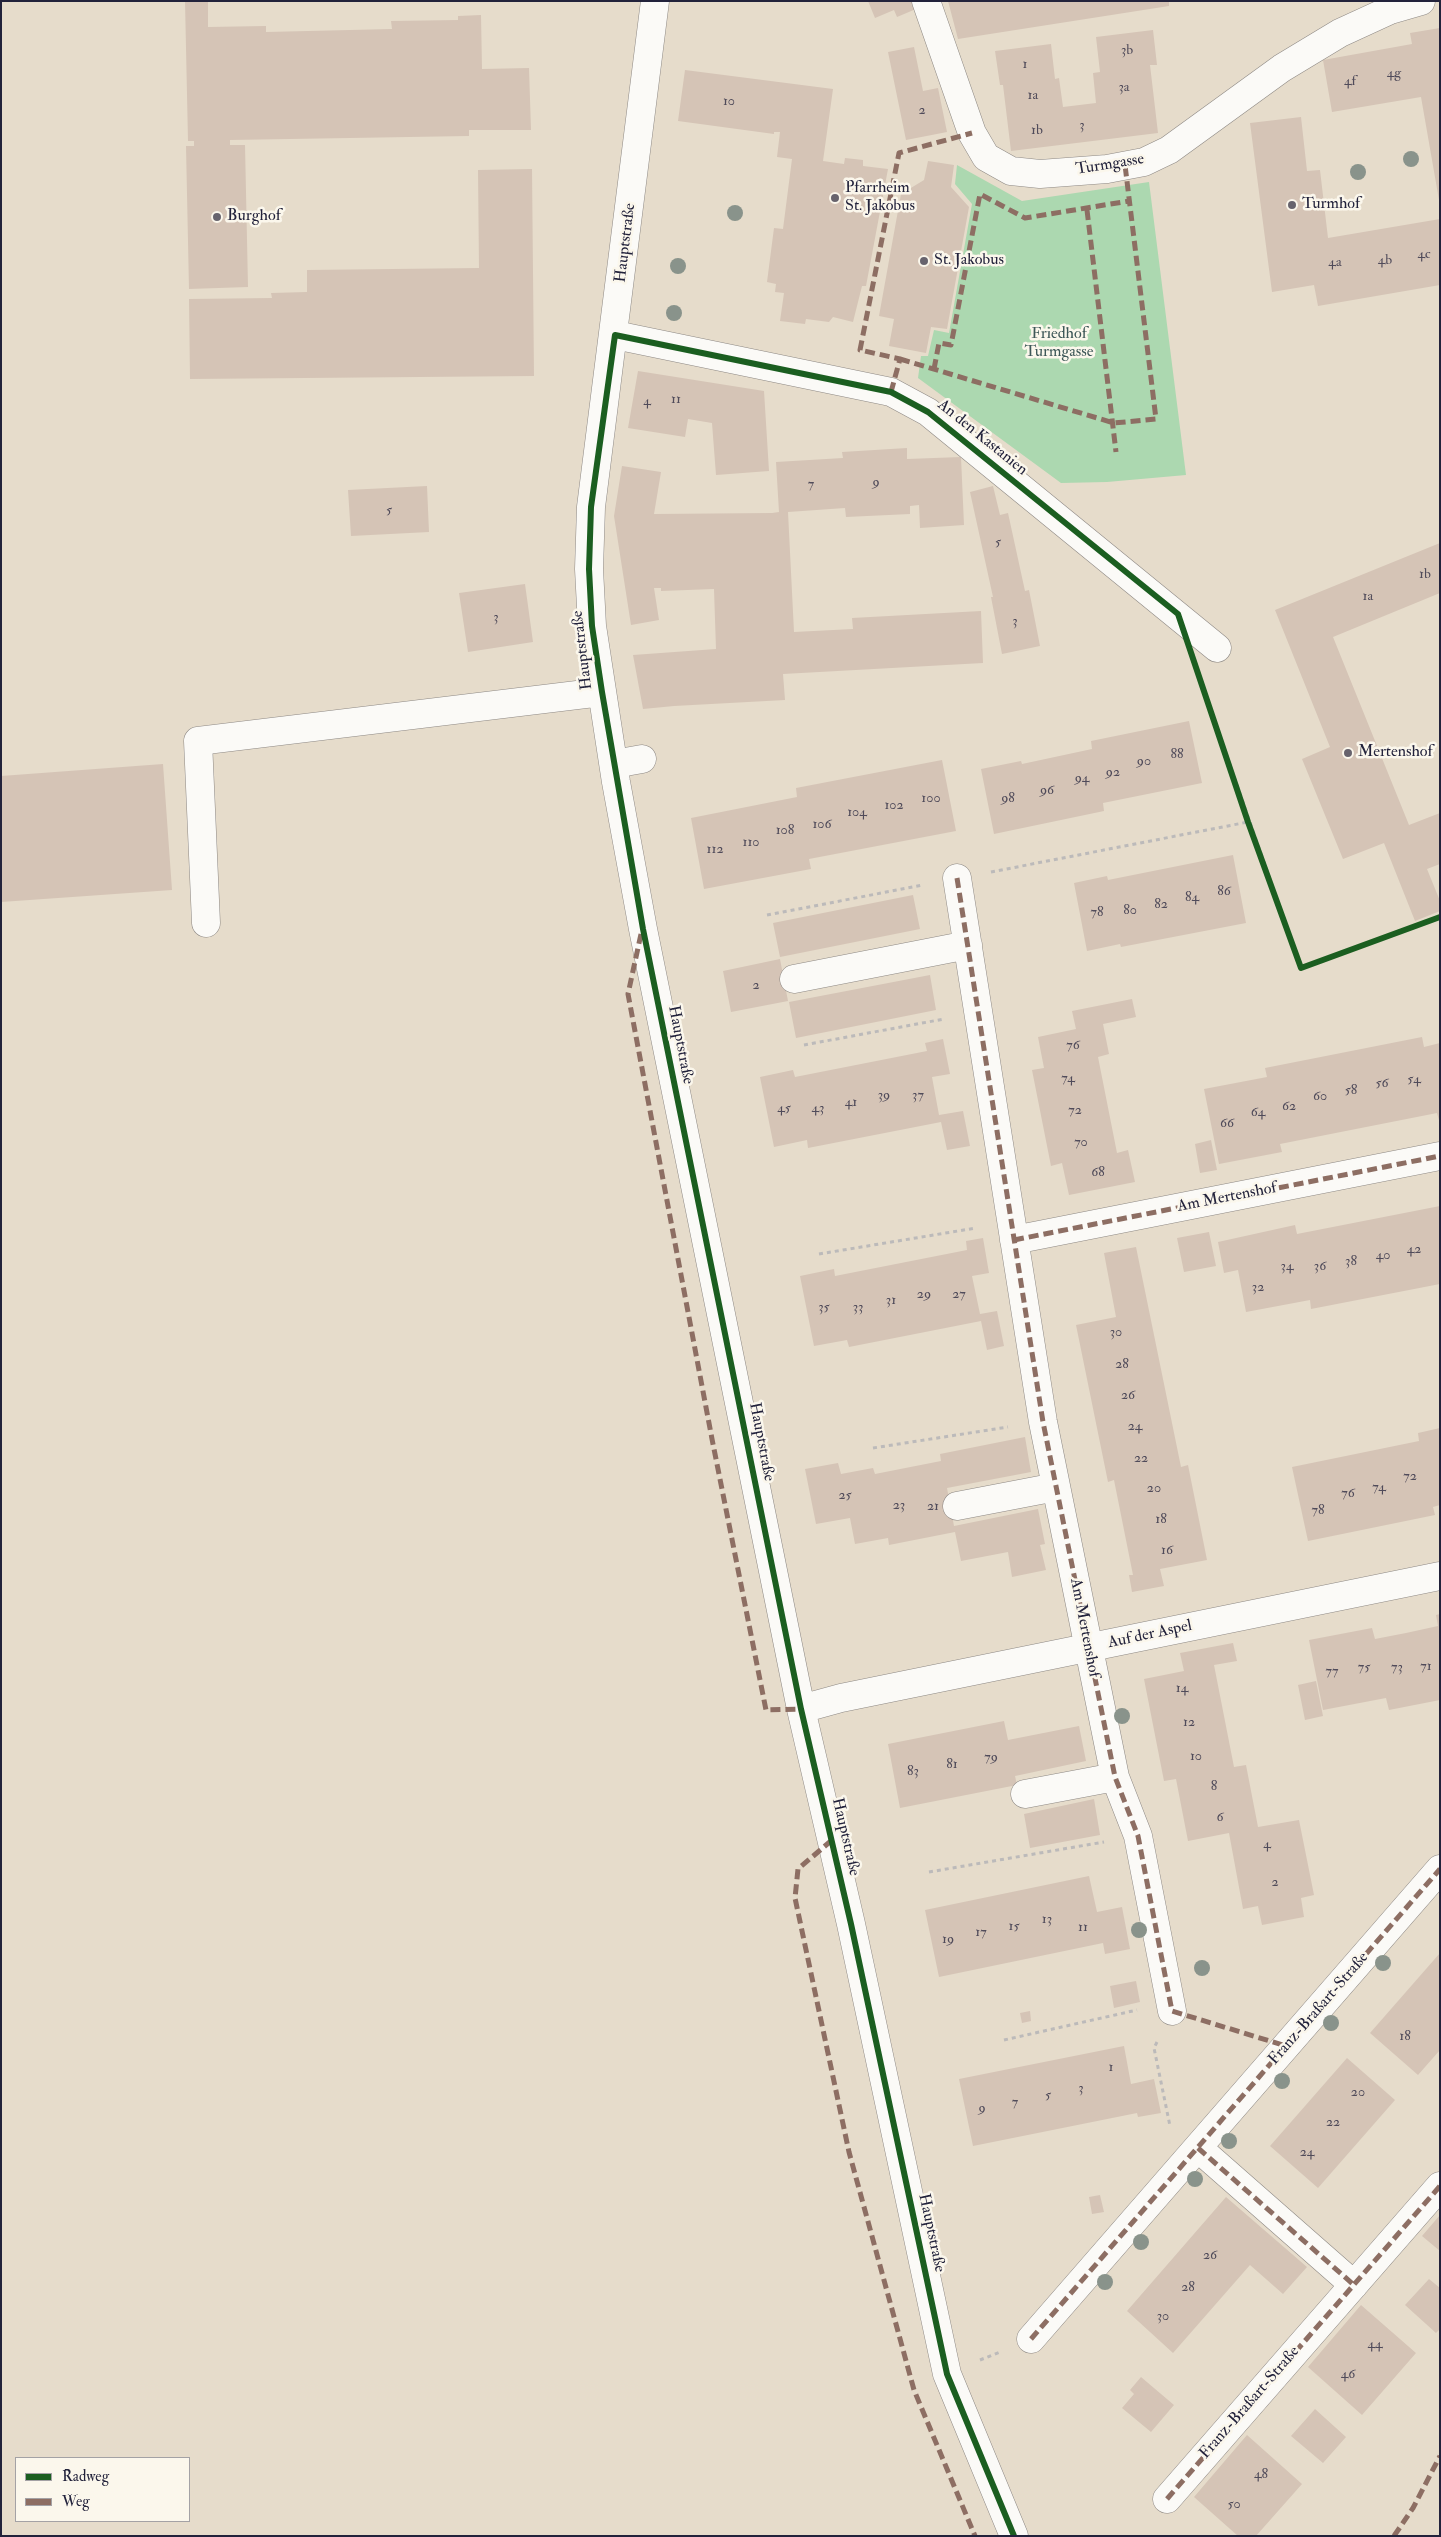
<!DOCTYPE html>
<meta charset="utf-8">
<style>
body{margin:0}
#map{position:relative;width:1441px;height:2537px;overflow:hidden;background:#e6dccb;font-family:"IM FELL Double Pica",serif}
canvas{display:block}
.frame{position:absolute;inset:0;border:2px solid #22223b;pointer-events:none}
.legend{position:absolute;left:15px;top:2457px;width:175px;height:65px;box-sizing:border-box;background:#fbf7ec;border:1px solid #a4a2a5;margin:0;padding:6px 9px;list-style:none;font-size:15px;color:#22223b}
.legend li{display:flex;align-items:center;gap:10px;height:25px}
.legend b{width:25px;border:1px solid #a4a2a5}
</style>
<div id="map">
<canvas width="1441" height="2537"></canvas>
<div class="frame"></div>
<ul class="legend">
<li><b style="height:6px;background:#1b5e20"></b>Radweg</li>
<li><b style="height:6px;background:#8d6e63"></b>Weg</li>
</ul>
</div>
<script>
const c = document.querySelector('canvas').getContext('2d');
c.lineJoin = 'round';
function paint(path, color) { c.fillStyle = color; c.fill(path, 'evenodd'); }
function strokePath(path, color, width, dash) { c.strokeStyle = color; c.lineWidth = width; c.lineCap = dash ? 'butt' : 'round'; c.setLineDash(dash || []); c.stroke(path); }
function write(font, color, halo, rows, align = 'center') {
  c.font = font + ' "IM FELL Double Pica",serif'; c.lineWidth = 5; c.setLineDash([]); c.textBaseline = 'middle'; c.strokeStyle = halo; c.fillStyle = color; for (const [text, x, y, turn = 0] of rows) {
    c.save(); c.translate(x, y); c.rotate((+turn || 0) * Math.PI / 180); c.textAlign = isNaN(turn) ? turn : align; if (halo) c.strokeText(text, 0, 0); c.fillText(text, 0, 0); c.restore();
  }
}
paint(new Path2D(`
 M957 165 1022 201 1149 182 1186 475 1107 482 1061 483 918 378 921 356H928L934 330 949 333 972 204 955 184Z`), '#acd8b0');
paint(new Path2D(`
 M185 1H208V27L266 26V32L392 29 391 21 458 20V16L481 15 482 69 529 68 531 130H469V136L230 140V145H245L248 287 189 289 186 146H194V141H188Z
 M868 1H912L916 9 897 17 894 10 875 18Z
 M948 1H1169V6L958 39Z
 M1440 28V200H1439L1421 97 1332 112 1323 60 1412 44 1410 33Z
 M1153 30 1157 65H1150L1158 133 1011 151 1003 85H1000L995 51 1051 44 1055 79 1059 78 1063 107 1096 103 1093 73 1100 72 1096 37Z
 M914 47 923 91 938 88 947 132 906 140 888 52Z
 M685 70 833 89 823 161 844 164 845 158 863 160V166L888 169 866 286H862L853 322 833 317 829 322 806 319 805 324 780 321 784 293 775 292 776 284 767 282 774 228 783 229 792 159 777 157 780 132H774V134L678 121Z
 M1301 117 1307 171 1320 170 1328 238 1440 219V285L1318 306 1314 285 1272 292 1250 123Z
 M928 161 954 165 951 187 969 207 947 329 931 327 926 353 889 346 894 319 879 316 901 194 924 180Z
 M532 169 534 376 190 379 189 299 272 298 271 293 307 292V270L479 268 478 170Z
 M638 371 764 391 769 471 716 475 712 423 688 419 685 437 628 428Z
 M907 448V459L961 457 964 525 920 528 919 505 910 506V514L846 517 845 508 788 512 794 632 853 629 852 618 981 611 983 663 783 674 785 700 674 706 643 709 633 655 716 649 714 589 661 591V588H654L659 620 631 625 614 516 622 466 661 472 654 514 772 513 779 512 776 462 843 458 842 452Z
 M427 486 429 532 351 536 348 490Z
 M993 486 1000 515 1008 513 1025 591 1029 590 1040 646 1002 654 991 597H993L970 492Z
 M1440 543V593L1333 637 1409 825 1440 813V864L1427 869 1440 901V911L1415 921 1384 843 1343 859 1302 759 1330 747 1275 610Z
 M525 584 533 642 468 652 459 593Z
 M1189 721 1202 783 1103 803 1104 811 994 834 981 769 1021 761 1022 764 1092 749 1091 741Z
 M942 760 956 831 809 859 811 869 704 889 691 818 797 797 796 788Z
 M163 764 172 890 1 902V776Z
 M1233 855 1246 923 1121 947 1120 944 1087 951 1074 883 1107 876 1108 880Z
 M913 895 920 929 780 957 773 923Z
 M780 959 788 1001 731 1012 723 971Z
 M930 975 936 1010 796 1038 789 1002Z
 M1132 999 1136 1017 1103 1024 1109 1054 1098 1057 1117 1153 1128 1150 1135 1182 1069 1195 1062 1163 1051 1166 1032 1070 1044 1068 1038 1037 1076 1029 1072 1011Z
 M1422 1037 1424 1047 1440 1043V1124L1437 1113 1280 1144 1282 1152 1219 1164 1204 1089 1267 1077 1265 1068Z
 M943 1039 950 1074 932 1077 939 1115 963 1111 970 1146 947 1150 941 1122 808 1148 807 1140 774 1147 760 1077 793 1070 795 1077 927 1051 925 1043Z
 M1211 1140 1217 1170 1200 1173 1195 1144Z
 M1440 1206V1284L1311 1309 1310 1300 1246 1312 1238 1270 1224 1273 1218 1242 1295 1225 1297 1234Z
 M1209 1232 1216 1266 1184 1272 1177 1238Z
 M983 1238 989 1273 972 1276 980 1314 997 1311 1004 1346 987 1350 981 1321 849 1347 847 1340 814 1346 800 1276 834 1269 835 1276 967 1250 966 1241Z
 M1136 1247 1181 1467 1188 1465 1207 1560 1160 1569 1164 1586 1132 1592 1129 1575H1133L1114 1480 1108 1482 1076 1325 1116 1317 1104 1253Z
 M1440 1428V1505L1433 1507 1435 1515 1308 1541 1292 1467 1419 1441 1418 1433Z
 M1025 1437 1031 1472 947 1488 954 1526 1038 1509 1045 1544 1040 1545 1046 1570 1012 1577 1008 1552 961 1561 955 1532 889 1545 888 1538 855 1544 850 1518 816 1524 805 1469 838 1463 841 1474 873 1468 875 1474 941 1461 940 1454Z
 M1440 1614V1700L1389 1710 1386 1698 1323 1710 1309 1640 1372 1628 1375 1639 1406 1633 1438 1626 1436 1615Z
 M1233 1643 1237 1661 1214 1665 1234 1767 1246 1765 1258 1827 1299 1820 1314 1895 1301 1898 1304 1917 1262 1925 1258 1906 1243 1909 1229 1833 1188 1841 1176 1779 1164 1781 1144 1679 1184 1671 1180 1653Z
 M1316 1681 1323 1716 1305 1720 1298 1685Z
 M1004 1721 1008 1740 1079 1726 1086 1761 1015 1776 1017 1785 900 1808 888 1744Z
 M1094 1799 1100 1835 1030 1848 1024 1814Z
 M1089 1876 1097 1912 1122 1907 1130 1949 1105 1954 1103 1943 939 1977 925 1910Z
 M1440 1953V2050L1418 2075 1370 2033Z
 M1136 1981 1140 2002 1114 2008 1110 1986Z
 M1030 2011 1031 2021 1022 2023 1020 2013Z
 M1124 2046 1131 2084 1154 2079 1161 2113 1138 2117 1137 2113 973 2146 959 2079Z
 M1347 2058 1395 2100 1318 2188 1270 2146Z
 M1100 2195 1104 2212 1092 2214 1089 2197Z
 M1226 2197 1307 2267 1283 2294 1250 2265 1173 2353 1127 2311Z
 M1440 2215V2251L1422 2236Z
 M1429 2279 1440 2288V2329L1436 2333 1405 2305Z
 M1361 2305 1416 2353 1362 2415 1308 2367Z
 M1141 2377 1174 2405 1151 2432 1122 2408 1134 2394 1130 2390Z
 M1315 2409 1346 2437 1323 2463 1291 2436Z
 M1247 2435 1302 2484 1256 2536H1238L1194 2497Z`), '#d5c4b6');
const minor = new Path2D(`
 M655 1 591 507 589 569 592 626 616 782 643 929 801 1709 851 1924 947 2374 1014 2536
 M926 1 972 133 986 157 1011 171 1040 174 1107 169 1144 162 1169 150 1282 68 1340 33 1390 10 1421 1
 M615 335 891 392 928 412 1217 648
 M614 764 642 759
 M957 878 1043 1422 1115 1777 1138 1836 1172 2011
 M206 923 198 741 602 692
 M794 979 968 945
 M1014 1240 1440 1156
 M957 1506 1056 1487
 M801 1709 841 1698 1440 1576
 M1025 1794 1115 1777
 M1198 2148 1354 2285
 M1031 2339 1440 1869
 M1167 2499 1440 2186`);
strokePath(minor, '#8d8884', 29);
strokePath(new Path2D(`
 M1200 679 1301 968 1440 917
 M991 872 1248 822
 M767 915 923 885
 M804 1045 944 1019
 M819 1254 976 1228
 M873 1448 1008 1427
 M929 1872 1104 1842
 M1004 2040 1137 2010
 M1157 2042 1154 2048 1170 2126
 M980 2360 1000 2352`), '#bcbaba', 3, [4, 4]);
strokePath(minor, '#fbfaf7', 28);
strokePath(new Path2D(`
 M1087 210 1116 452
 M900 359 1114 423 1156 419 1125 165
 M934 369 939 343 951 345 980 194 1025 218 1129 201
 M891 392 900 359 860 350 899 153 972 133
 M957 878 1043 1422 1115 1777 1138 1836 1172 2011 1286 2046
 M641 934 628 994 712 1439 766 1710 801 1709
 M1014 1240 1440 1156
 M832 1840 798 1869 795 1898 849 2152 914 2390 975 2536
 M1198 2148 1354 2285
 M1031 2339 1440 1869
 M1167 2499 1440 2186
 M1394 2536 1413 2508 1440 2456`), '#8d6e63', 5, [10, 5]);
strokePath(new Path2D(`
 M1014 2536 947 2374 851 1924 801 1709 643 929 602 692 592 626 589 569 591 507 615 335 891 392 928 412 1178 614 1248 822 1301 968 1440 917`), '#1b5e20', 6);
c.fillStyle = '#89938b';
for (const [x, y] of [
 [1411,159],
 [1358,172],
 [735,213],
 [678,266],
 [674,313],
 [1122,1716],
 [1139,1930],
 [1383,1963],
 [1202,1968],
 [1331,2023],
 [1282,2081],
 [1229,2141],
 [1195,2179],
 [1141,2242],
 [1105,2282]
]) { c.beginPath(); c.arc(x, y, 8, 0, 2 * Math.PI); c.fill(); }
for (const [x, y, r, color] of [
 [835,198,5,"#67636d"],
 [1292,205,5,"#67636d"],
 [217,217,5,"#67636d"],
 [924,261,5,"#67636d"],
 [1348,753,5,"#67636d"]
]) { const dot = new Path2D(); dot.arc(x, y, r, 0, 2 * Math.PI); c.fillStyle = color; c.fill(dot); strokePath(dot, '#fbf7ec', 2); }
write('14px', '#504b5a', null, [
 ["3b",1127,51],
 ["1",1025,65],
 ["4g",1394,74],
 ["4f",1350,82],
 ["3a",1124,88],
 ["1a",1033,96],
 ["10",729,102],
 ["2",922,111],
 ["3",1082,126],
 ["1b",1037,131],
 ["4c",1424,255],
 ["4b",1385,261],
 ["4a",1335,263],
 ["11",676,400],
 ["4",647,402],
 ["9",876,483],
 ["7",811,485],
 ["5",389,511],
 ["5",998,543],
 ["1b",1425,575],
 ["1a",1368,597],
 ["3",496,618],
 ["3",1015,622],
 ["88",1177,755],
 ["90",1144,762],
 ["92",1113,773],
 ["94",1082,779],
 ["96",1047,791],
 ["100",931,799],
 ["98",1008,799],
 ["102",894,806],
 ["104",857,813],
 ["106",822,825],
 ["108",785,831],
 ["110",751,843],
 ["112",715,850],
 ["86",1224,892],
 ["84",1192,898],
 ["82",1161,905],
 ["80",1130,911],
 ["78",1097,913],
 ["2",756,986],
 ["76",1073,1046],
 ["74",1068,1079],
 ["54",1414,1080],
 ["56",1382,1084],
 ["58",1351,1091],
 ["39",884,1096],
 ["37",918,1096],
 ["60",1320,1097],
 ["41",851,1103],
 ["62",1289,1107],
 ["45",784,1109],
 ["43",818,1109],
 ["72",1075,1111],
 ["64",1258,1113],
 ["66",1227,1124],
 ["70",1081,1143],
 ["68",1098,1173],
 ["42",1414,1250],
 ["40",1383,1256],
 ["38",1351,1262],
 ["34",1287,1267],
 ["36",1320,1267],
 ["32",1258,1288],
 ["29",924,1295],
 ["27",959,1295],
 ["31",891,1301],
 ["35",824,1308],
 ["33",858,1308],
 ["30",1116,1333],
 ["28",1122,1365],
 ["26",1128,1396],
 ["24",1135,1427],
 ["22",1141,1459],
 ["72",1410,1477],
 ["74",1379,1488],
 ["20",1154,1489],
 ["76",1348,1494],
 ["25",845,1496],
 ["23",899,1506],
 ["21",933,1507],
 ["78",1318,1511],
 ["18",1161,1520],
 ["16",1167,1551],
 ["71",1426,1667],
 ["75",1364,1668],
 ["73",1397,1668],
 ["77",1332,1672],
 ["14",1182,1689],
 ["12",1189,1723],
 ["10",1196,1757],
 ["79",991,1758],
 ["81",952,1765],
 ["83",913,1772],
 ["8",1214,1787],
 ["6",1220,1818],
 ["4",1267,1845],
 ["2",1275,1883],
 ["13",1047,1920],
 ["15",1014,1927],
 ["11",1083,1928],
 ["17",981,1933],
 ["19",948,1940],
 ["18",1405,2037],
 ["1",1111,2068],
 ["3",1081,2089],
 ["20",1358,2093],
 ["5",1048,2096],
 ["7",1015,2103],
 ["9",982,2109],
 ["22",1333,2123],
 ["24",1307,2153],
 ["26",1210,2256],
 ["28",1188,2288],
 ["30",1163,2317],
 ["44",1375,2345],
 ["46",1348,2375],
 ["48",1261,2475],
 ["50",1234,2505]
]);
write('16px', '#22223b', '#fbf7ec', [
 ["Turmgasse",1110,165,-9],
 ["Hauptstraße",626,243,-83],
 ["An den Kastanien",982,438,39],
 ["Hauptstraße",583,650,-97],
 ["Hauptstraße",680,1045,79],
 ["Am Mertenshof",1227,1198,-11],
 ["Hauptstraße",761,1442,79],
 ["Am Mertenshof",1084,1628,79],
 ["Auf der Aspel",1150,1635,-12],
 ["Hauptstraße",845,1837,77],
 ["Franz-Braßart-Straße",1319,2009,-49],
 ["Hauptstraße",931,2233,78],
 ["Franz-Braßart-Straße",1250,2403,-49]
]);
write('16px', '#22223b', '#fbf7ec', [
 ["Pfarrheim",845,189],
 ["St. Jakobus",845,207],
 ["Turmhof",1302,205],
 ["Burghof",227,217],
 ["St. Jakobus",934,261],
 ["Mertenshof",1358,753]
], 'left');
write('16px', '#3d5757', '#fbf7ec', [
 ["Friedhof",1059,335],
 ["Turmgasse",1059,353]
]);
</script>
